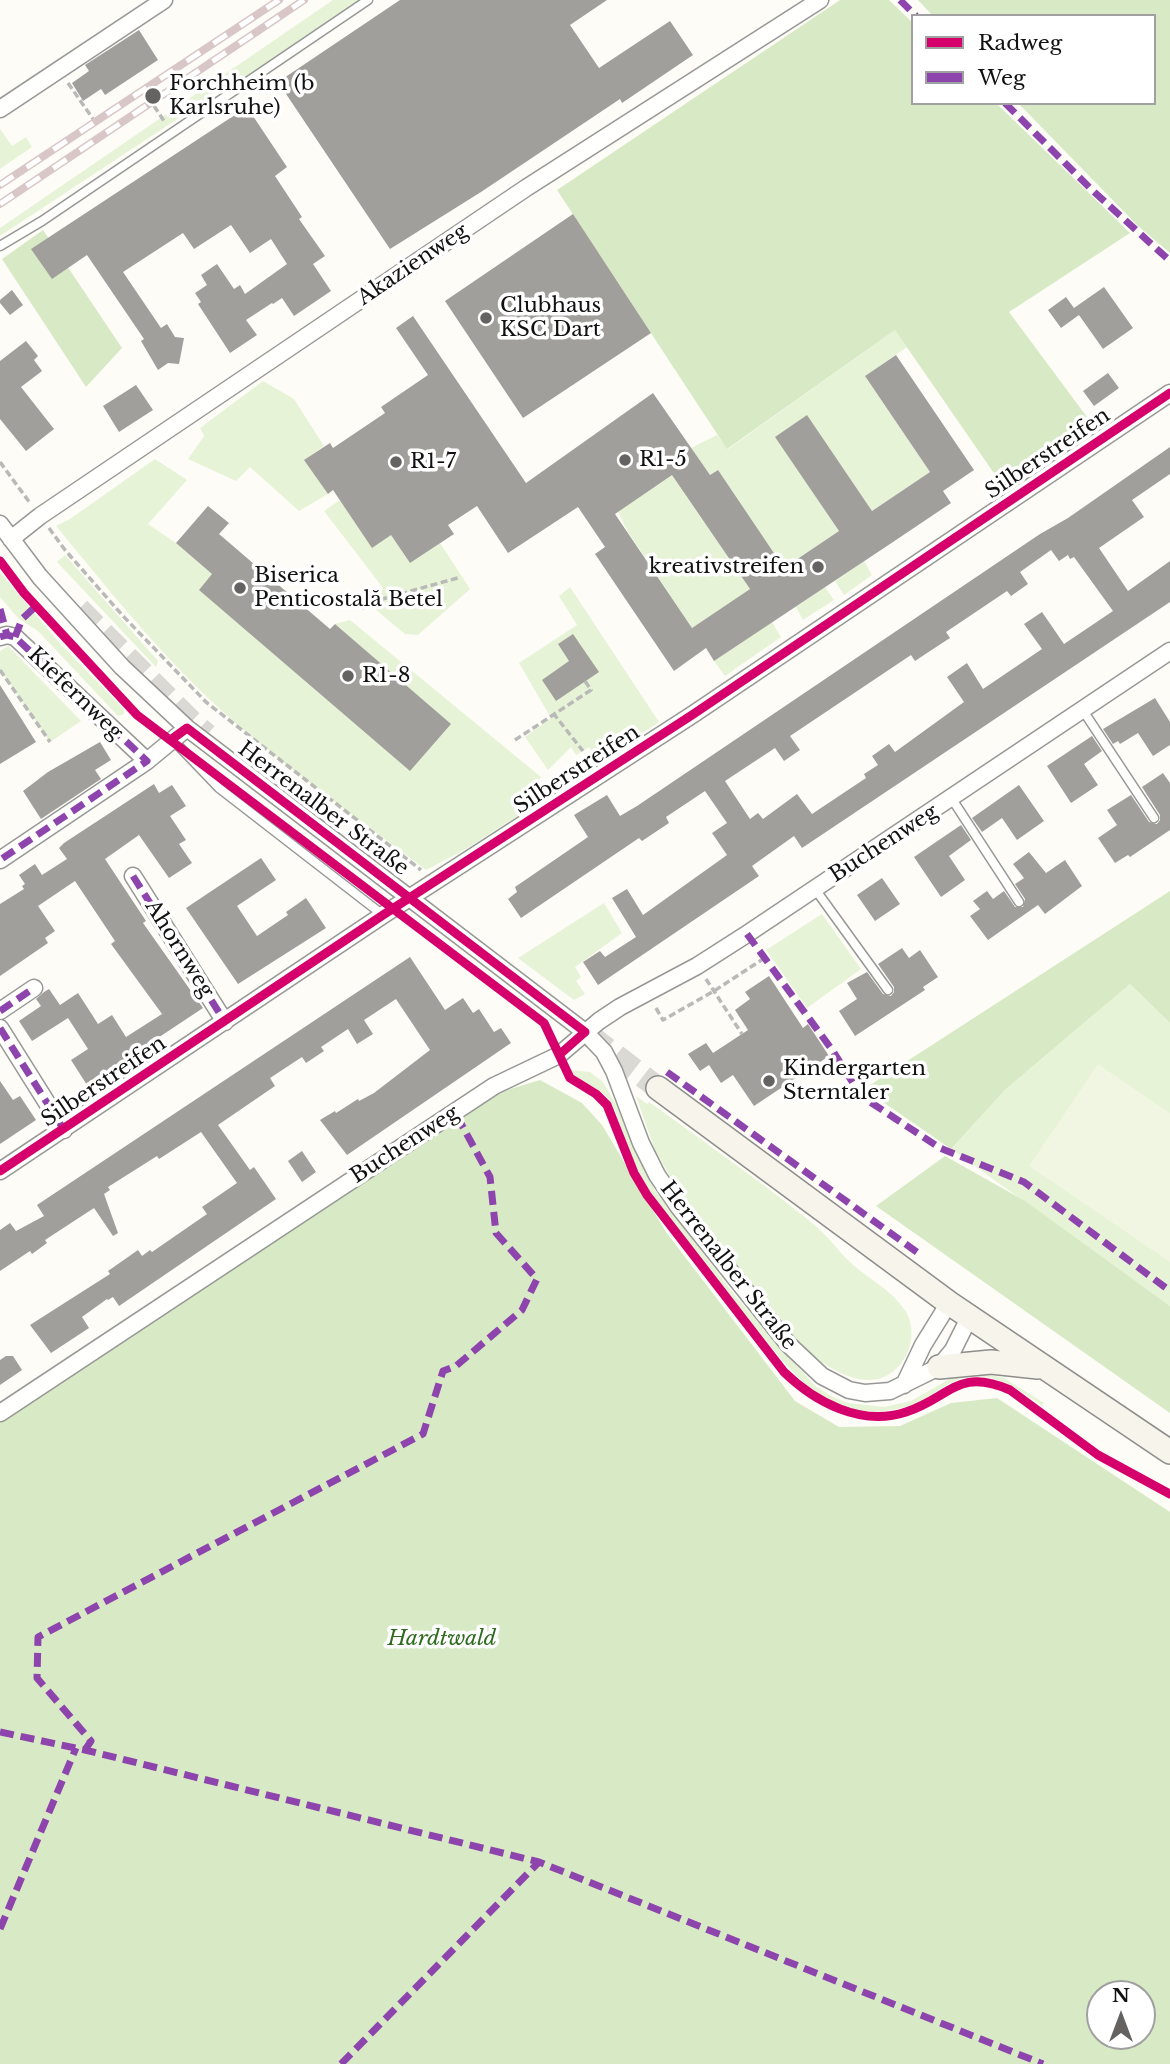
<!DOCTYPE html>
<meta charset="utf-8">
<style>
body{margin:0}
#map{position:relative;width:1170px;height:2064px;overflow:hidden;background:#fdfcf7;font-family:"Libre Baskerville",serif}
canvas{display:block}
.legend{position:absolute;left:911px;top:14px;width:245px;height:91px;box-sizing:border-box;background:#fff;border:2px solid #a0a0a0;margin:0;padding:9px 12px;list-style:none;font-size:21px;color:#111}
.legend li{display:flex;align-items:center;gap:14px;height:35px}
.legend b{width:35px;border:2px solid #a0a0a0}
.north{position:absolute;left:1086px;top:1980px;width:70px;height:70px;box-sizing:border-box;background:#fff;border:2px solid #a0a0a0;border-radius:50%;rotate:0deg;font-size:19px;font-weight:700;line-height:28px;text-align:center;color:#111}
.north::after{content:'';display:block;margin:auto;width:24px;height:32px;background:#646362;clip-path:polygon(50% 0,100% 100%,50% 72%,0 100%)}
</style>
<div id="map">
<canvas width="1170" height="2064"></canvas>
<ul class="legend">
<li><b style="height:9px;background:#d6006c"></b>Radweg</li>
<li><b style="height:9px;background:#8e44ad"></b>Weg</li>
</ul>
<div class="north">N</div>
</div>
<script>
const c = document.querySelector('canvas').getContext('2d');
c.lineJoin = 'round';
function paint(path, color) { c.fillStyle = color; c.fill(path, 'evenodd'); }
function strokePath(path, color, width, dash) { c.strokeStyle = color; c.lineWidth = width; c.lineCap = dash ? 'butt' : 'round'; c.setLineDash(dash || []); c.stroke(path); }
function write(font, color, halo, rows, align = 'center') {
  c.font = font + ' "Libre Baskerville",serif'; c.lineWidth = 7; c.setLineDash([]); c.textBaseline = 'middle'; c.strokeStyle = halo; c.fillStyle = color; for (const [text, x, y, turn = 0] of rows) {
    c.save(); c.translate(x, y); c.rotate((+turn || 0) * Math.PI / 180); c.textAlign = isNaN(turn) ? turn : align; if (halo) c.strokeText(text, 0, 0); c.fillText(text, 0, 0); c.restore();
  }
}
paint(new Path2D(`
 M333 0H364L261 70 221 88 188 112 0 236V228Z
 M0 129 12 146 26 137 32 147 0 169Z
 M895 330 907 347 865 376 930 472 872 511 807 416 776 437 839 531 784 568 717 470 684 493 750 589 692 628 628 532 618 512 691 448 717 435 728 449Z
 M263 381 294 399 324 446 305 460 328 494 299 511 250 467 236 481 188 459 204 436 200 428Z
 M155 459 187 480 148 524 176 543 212 574 450 724 335 624 350 620 541 777 538 781 542 800 466 849 426 870C353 814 275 761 208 698 152 645 105 585 56 526L70 519Z
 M340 500 391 535 410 563 440 543 470 589 418 635 405 634 370 605 383 588 324 511Z
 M65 555 158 661 156 667 57 562Z
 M864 561 872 575 844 595 835 581Z
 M0 572 62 646 124 709V714L118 716 38 631 18 618 0 597Z
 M570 587 659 722 598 762 589 747 576 755 571 747 548 770 525 737 551 718 519 663 577 625 559 596Z
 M825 587 834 600 803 620 796 607Z
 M772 622 781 637 725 676 714 661Z
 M8 646 81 721 50 742 0 670V651Z
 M604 903 622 933 575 967 581 977 576 981 585 994 574 1000 518 958Z
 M822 914 861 969 807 1008 766 950Z
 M1130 984 1170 1023V1306L951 1149 1006 1089Z
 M570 1070 590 1072 603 1082 618 1108 634 1149 655 1190 736 1297 815 1386 833 1397 848 1403 884 1407 911 1401 955 1376 981 1373 1004 1378 1044 1403 1042 1406C1019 1390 994 1371 965 1378 952 1380 942 1388 932 1395 905 1411 876 1416 845 1407 833 1404 822 1398 813 1390 789 1372 771 1346 752 1323 721 1285 690 1246 660 1206 647 1188 636 1168 628 1147 622 1132 619 1114 609 1100 600 1086 580 1084 570 1070Z
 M636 1096 647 1104 649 1102C692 1133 736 1164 778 1196 791 1207 806 1217 819 1229 831 1240 840 1253 852 1264 869 1279 891 1290 904 1309 923 1335 904 1379 870 1380 846 1381 823 1363 804 1350L678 1191 655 1150Z`), '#e7f3d7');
paint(new Path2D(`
 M840 0H889L913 23V103H996L1130 233 1009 312 1090 421 1000 482 895 330 727 449 557 190Z
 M918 0H1170V253L1138 226 1018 103H1154V16H933Z
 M43 230 122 348 86 387 2 259Z
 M1170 891V1023L1130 984 1006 1089 951 1149 864 1089Z
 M540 1080 582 1103 602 1125 666 1232 795 1401 839 1427 900 1426 951 1403 997 1398 1170 1512V2064H0V1423L497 1093ZM1100 1994H1142V2036H1100Z
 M945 1156 1025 1201 1170 1306V1413L876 1206Z`), '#d8eac5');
paint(new Path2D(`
 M1098 1064 1170 1113V1262L1029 1166Z`), '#f0f6e1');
paint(new Path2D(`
 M400 0H607L570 25 599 68 670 21 693 55 622 103 620 99 481 192 390 249 278 82Z
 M139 30 158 60 105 95 101 89 83 101 72 83 89 71 85 65Z
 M247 107 287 167 275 176 302 217 299 219 325 256 313 264 331 291 294 316 282 298 273 304 272 303 246 320 257 335 230 353 198 304 201 302 195 293 207 285 201 275 217 264 234 289 240 285 245 294 287 264 271 239 250 253 231 225 194 249 183 233 123 272 161 328 167 324 175 337 184 338 179 364 168 363 158 370 141 341 144 339 87 255 52 279 31 249Z
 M573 214 651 333 523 418 445 301Z
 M1104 287 1133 328 1103 349 1074 308Z
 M12 290 23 305 10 315 0 303V300Z
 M1066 297 1079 315 1061 328 1048 310Z
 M413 316 526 483 653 393 710 475 718 470 784 568 839 531 775 437 807 415 872 511 930 472 865 376 896 355 974 470 943 491 951 503 893 542 714 661 706 648 674 671 595 554 605 547 578 507 508 553 477 506 448 525 454 534 410 563 391 535 372 548 333 490 328 494 304 460 330 443 333 448 385 413 381 407 428 375 396 328ZM672 475 750 589 692 628 615 514Z
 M26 341 38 356 34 360 42 371 21 387 54 429 26 451 0 419V361Z
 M1108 373 1119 388 1094 406 1083 391Z
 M136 385 153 410 119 432 103 406Z
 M1170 447V474L1132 500 1144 517 1099 548 1128 591 1170 561V602L802 848 794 836 752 866 759 876 598 985 583 962 600 951 605 957 636 937 612 898 627 889 643 915 727 855 712 833 727 823 705 791 666 817 669 823 642 841 639 838 521 918 508 899 517 892 515 887 588 837 574 815 607 795 620 816 637 806 1040 534 1068 518ZM1051 550 1059 561 1068 555 1070 559 1074 557 1113 611 1064 644 1042 612 1024 624 1042 649 983 689 967 663 947 677 964 702 895 752 889 744 872 756 878 765 864 774 866 778 812 814 797 794 763 819 758 813 750 819 725 781 775 748 784 761 800 750 790 736 911 655 915 661 930 651 950 638 946 632 1007 591 1011 596 1028 584 1020 572Z
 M208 506 229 523 219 534 330 629 335 624 451 724 410 771 199 590 212 574 176 543Z
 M573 634 599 672 556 701 542 680 569 661 558 644Z
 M0 685 36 742 0 764Z
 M1155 698 1170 722V745L1153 756 1138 733 1120 744 1118 741 1113 744 1103 729Z
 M1092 736 1102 751 1084 764 1098 785 1071 803 1047 766Z
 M100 742 111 760 95 770 101 779 41 819 23 791 48 772Z
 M1163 773 1170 783V830L1130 857 1128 855 1115 863 1098 838 1117 825 1107 810 1131 795 1149 822 1157 824 1160 820V815L1142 787Z
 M154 784 159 793 172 785 186 806 170 816 186 840 179 844 192 863 169 878 139 835 105 859 146 921 143 923 203 1008 87 1085 71 1060 88 1049 68 1018 32 1041 19 1021 41 1006 36 999 44 992 49 989 60 1005 78 993 98 1024 112 1015 126 1037 162 1014 111 944 115 941 75 881 38 906 55 931 45 938 48 943 0 976V904L24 889 22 886 25 884 19 875 35 864 42 875 67 859 59 848 64 843Z
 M1019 785 1044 821 1017 840 1002 818 982 832 972 818Z
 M961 825 971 840 949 856 965 880 941 897 914 857Z
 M1029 852 1046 873 1065 860 1082 886 1045 914 1038 905 988 940 970 916 980 909 973 901 987 891 993 899 1004 891 1015 907H1023L1025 899 1015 884 1024 878 1013 864Z
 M261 858 276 880 237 906 257 936 288 915 286 912 306 898 326 928 238 984 186 908Z
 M882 878 900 904 875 921 857 895Z
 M902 948 909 958 920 950 938 977 923 987 925 990 855 1036 839 1011 857 999 847 983 867 972 883 994 891 996 894 992V987L878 964Z
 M410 957 445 1010 463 998 473 1013 479 1009 494 1032 501 1028 511 1043 347 1155 320 1120 335 1111 336 1113 358 1099 359 1101 374 1093 430 1050 396 999 364 1020 373 1034 357 1044 348 1029 321 1047 324 1051 306 1063 302 1057 270 1078 275 1086 218 1125 250 1170 254 1167 276 1199 119 1306 113 1297 108 1300 107 1299 82 1317 89 1328 51 1353 30 1325 110 1274 108 1271 138 1250 142 1256 150 1250 152 1252 207 1214 202 1207 237 1183 201 1132 159 1159 157 1156 108 1187 110 1190 104 1194 118 1233 113 1236 94 1208 45 1240 47 1243 32 1254 30 1251 0 1271V1230L10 1223 16 1231 44 1216 37 1205Z
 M769 976 803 1028 808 1024 829 1056 754 1106 733 1075 721 1083 709 1065 700 1071 688 1054 706 1043 713 1053 748 1030 735 1010 750 999 745 992Z
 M0 1081 13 1100 20 1096 36 1120 0 1144Z
 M302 1151 316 1172 302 1182 288 1161Z
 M6 1356H13L22 1370 0 1385V1360Z`), '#a19f9c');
strokePath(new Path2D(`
 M79 609 192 722 207 735
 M589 1035 658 1088`), '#dad9d4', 23, [23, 11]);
const lane = new Path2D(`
 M0 246 42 221 368 0
 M1082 709 1154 818
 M172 739 219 788 383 915
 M952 799 1019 902
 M815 889 888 990`);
const street = new Path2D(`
 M0 109 164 0
 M0 524 40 577 122 667 187 728 585 1032 604 1052 614 1071 641 1143 657 1175 678 1206 788 1344 822 1376 849 1390 865 1393 890 1391 939 1367 953 1350 969 1318
 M11 539 40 516 526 188 820 0
 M0 637 7 635 15 637 147 761
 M0 860 147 761 187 728
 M133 876 225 1022
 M0 1011 34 988
 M0 1028 64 1130
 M0 1171 383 915 692 715 1170 393
 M904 1385 923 1345 949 1303
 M0 1413 494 1086 559 1055 599 1021 620 1007 697 966 747 934 1170 651`);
const secondary = new Path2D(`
 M658 1088 949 1303 1170 1452
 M939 1367 991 1362 1038 1367`);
strokePath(lane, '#979795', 11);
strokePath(street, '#979795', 19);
strokePath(secondary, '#8e8d8b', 26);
strokePath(new Path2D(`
 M68 83 93 119
 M154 106 164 121
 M0 462 30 503
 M49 528 65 550 123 616 206 702 421 870
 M362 609 368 603 461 577
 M0 670 50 742
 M553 713 583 751
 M515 740 591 690 585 681
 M706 979 742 1034
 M656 1008 663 1020 714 991 766 957`), '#b9b9b8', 3.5, [7, 3.5]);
strokePath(lane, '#fffffe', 8);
strokePath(street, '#fffffe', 16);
strokePath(secondary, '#f6f4eb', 23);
const rail = new Path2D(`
 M0 185 279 0
 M0 204 304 0`);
strokePath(rail, '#d9c6c7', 8);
strokePath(rail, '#fff', 5, [16]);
strokePath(new Path2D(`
 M900 0 916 16
 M1005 103 1092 190 1170 261
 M0 609 7 635
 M0 637 7 635 15 637 147 761 0 860
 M15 637 22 619 36 606
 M133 876 225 1022
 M747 934 833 1051 861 1096 940 1148 1024 1182 1170 1291
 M0 1011 34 988
 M0 1028 64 1130
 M667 1072 921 1255
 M0 1732 85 1750 539 1862 1043 2064
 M85 1750 91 1741 37 1678 38 1637 423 1434 443 1371 456 1366 522 1310 537 1279 496 1233 490 1177 458 1118
 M0 1929 76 1748
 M341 2064 539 1862`), '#8e44ad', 7, [14, 7]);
strokePath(new Path2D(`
 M0 561 24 593 137 715 544 1023 570 1078 596 1094 607 1105 634 1173 647 1195 784 1372C815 1402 861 1427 906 1412 950 1398 957 1367 1010 1390L1098 1455 1170 1494
 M172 739 187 728 585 1032 559 1055
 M0 1171 383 915 692 715 1170 393`), '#d6006c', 9);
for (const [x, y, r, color] of [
 [153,96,9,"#646362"],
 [486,318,7,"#646362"],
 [625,460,7,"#646362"],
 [396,462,7,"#646362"],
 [818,567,7,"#646362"],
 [240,588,7,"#646362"],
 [348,676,7,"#646362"],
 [769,1081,7,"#646362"]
]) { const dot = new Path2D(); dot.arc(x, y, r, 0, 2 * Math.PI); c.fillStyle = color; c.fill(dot); strokePath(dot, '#fff', 2.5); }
write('21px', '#111', '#fff', [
 ["Forchheim (b",169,84],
 ["Karlsruhe)",169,108],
 ["Clubhaus",500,306],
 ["KSC Dart",500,330],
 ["R1-5",639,460],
 ["R1-7",410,462],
 ["kreativstreifen",804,567,"right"],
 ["Biserica",254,576],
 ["Penticostală Betel",254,600],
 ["R1-8",362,676],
 ["Kindergarten",783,1069],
 ["Sterntaler",783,1093]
], 'left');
write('21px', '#111', '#fff', [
 ["Akazienweg",413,265,-34],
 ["Silberstreifen",1048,454,-34],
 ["Kiefernweg",75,694,44],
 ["Silberstreifen",577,770,-33],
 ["Herrenalber Straße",323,809,37],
 ["Buchenweg",884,844,-33],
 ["Ahornweg",179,949,58],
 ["Silberstreifen",104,1082,-34],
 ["Buchenweg",405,1145,-33],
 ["Herrenalber Straße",728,1266,52]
]);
write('italic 21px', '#2f6b1f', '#fff', [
 ["Hardtwald",442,1639]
]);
</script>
